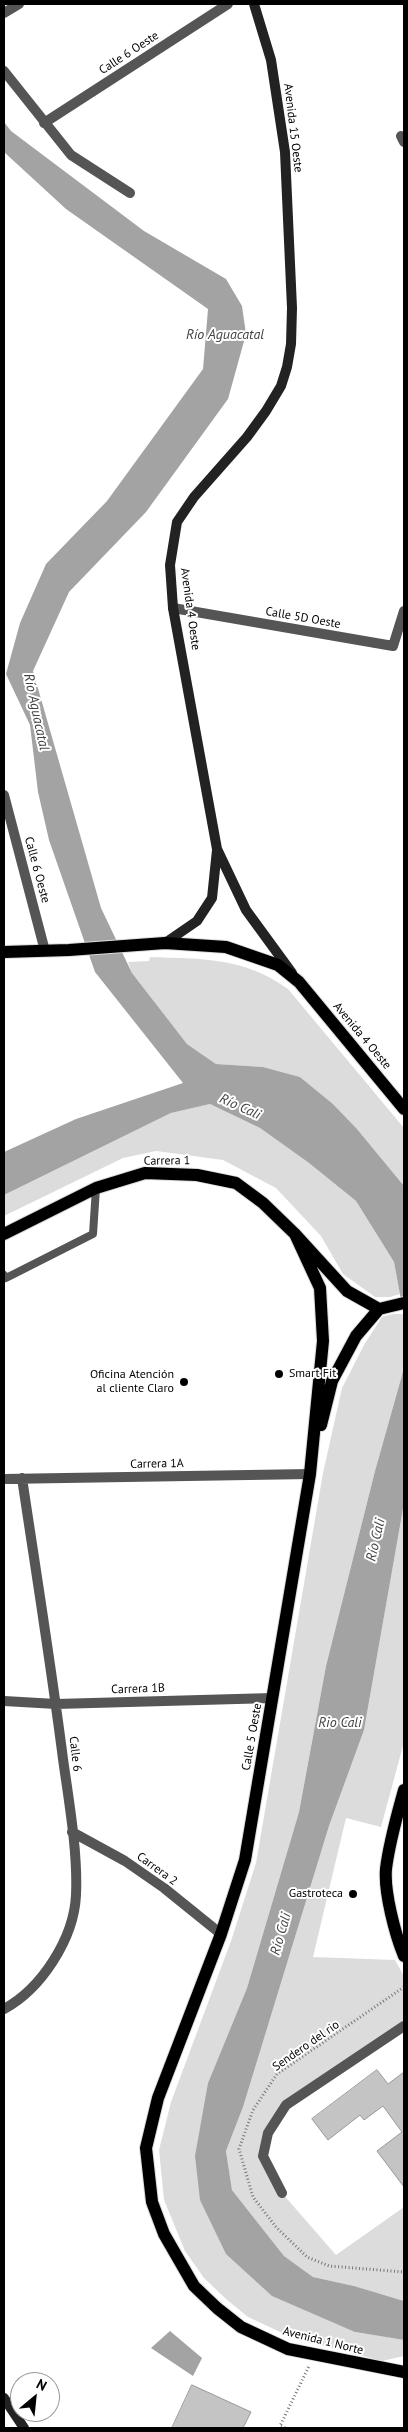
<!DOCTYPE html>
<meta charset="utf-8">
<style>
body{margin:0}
#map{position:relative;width:408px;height:2432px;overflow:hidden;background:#fff;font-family:"PT Sans",sans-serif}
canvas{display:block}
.frame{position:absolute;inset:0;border:5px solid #000;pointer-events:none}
.north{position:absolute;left:10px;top:2372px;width:50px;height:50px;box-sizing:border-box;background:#fff;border:1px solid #999;border-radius:50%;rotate:28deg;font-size:14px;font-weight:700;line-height:20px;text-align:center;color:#000}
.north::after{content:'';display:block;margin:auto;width:18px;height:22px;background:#000;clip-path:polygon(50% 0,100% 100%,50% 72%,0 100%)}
</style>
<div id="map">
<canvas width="408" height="2432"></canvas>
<div class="frame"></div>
<div class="north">N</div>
</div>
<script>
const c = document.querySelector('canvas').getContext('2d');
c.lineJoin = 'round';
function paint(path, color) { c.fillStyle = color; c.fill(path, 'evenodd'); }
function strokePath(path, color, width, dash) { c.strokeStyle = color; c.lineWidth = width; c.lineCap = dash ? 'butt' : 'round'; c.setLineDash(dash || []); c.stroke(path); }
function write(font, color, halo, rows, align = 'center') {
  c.font = font + ' "PT Sans",sans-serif'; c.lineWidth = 4; c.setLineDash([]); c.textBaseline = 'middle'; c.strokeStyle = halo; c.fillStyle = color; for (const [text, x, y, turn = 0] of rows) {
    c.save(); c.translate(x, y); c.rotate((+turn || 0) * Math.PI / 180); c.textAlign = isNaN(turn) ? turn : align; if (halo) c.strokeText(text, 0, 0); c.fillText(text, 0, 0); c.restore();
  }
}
paint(new Path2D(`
 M150 957C201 959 244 957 288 989L404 1128V1186L357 1129 333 1104 300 1077 263 1067 216 1064 187 1044 132 973 128 962 149 961Z
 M210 1104 260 1128 309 1163 356 1201 394 1262 400 1294 390 1297H375L343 1274 321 1236 276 1188 223 1160 156 1151 123 1158 4 1216V1195L171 1113Z
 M393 1314H404V1368L375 1471 326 1666 299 1812 247 1988 208 2083 200 2200 355 2332 404 2340V2356L382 2361 291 2337 248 2317 226 2299 204 2278 185 2251 164 2200 159 2150 171 2102 231 1941 256 1863 323 1473 342 1388 364 1345 382 1317Z
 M404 1503V1742L381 1827 346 1818 313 1957 395 1960 404 1976V2026L286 2105 263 2156 282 2193 336 2255 404 2207V2301L354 2286 313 2277 284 2256 232 2190 226 2151 243 2107 329 1826 364 1730Z`), '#dcdcdc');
paint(new Path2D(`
 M4 122 11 131 144 231 226 279 242 306 246 334 228 399 146 512 69 592 33 671 101 908 132 973 187 1044 216 1064 263 1067 300 1077 333 1104 357 1129 404 1186V1316L394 1262 356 1201 309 1163 260 1128 210 1104 171 1113 4 1195V1152L76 1119 183 1083 95 972 49 840 38 792 30 725 6 674 20 623 46 564 107 501 203 369 208 309 66 209 4 152Z
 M404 1368V1503L364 1730 329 1826 243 2107 226 2151 232 2190 284 2256 313 2277 354 2286 404 2301V2340L355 2332 272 2296 226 2254 200 2200 195 2156 208 2083 247 1988 299 1812 326 1666 375 1471Z
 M170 2331 202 2358 193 2376 151 2348Z`), '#a3a3a3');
const building = new Path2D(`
 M377 2070 388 2084 404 2072V2187L377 2151 402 2132 383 2106 364 2120 360 2115 328 2140 312 2119Z
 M192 2385 251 2412 243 2428H172Z`);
paint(building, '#c4c4c4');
strokePath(building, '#999', 1);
const primary = new Path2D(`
 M4 952 69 950 165 943 226 947 278 965 299 982 404 1109
 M4 1234 96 1188 145 1173 197 1175 236 1183 263 1203 295 1234 347 1291 379 1309
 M295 1234 320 1288 323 1341 310 1474 245 1860 221 1934 158 2098 146 2148 152 2202 164 2234 194 2286 217 2308 241 2327 288 2349 404 2372
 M321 1425 332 1381 356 1336 379 1309 404 1303
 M404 1790C397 1816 389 1843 386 1869 384 1892 395 1934 404 1956`);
strokePath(primary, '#dbdbdb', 14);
strokePath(new Path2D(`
 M404 1987 277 2074 253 2110 239 2149 253 2197 276 2227 307 2257 329 2266 404 2272
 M285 2428 280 2426 309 2366`), '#777', 3, [1, 2.5]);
strokePath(new Path2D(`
 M4 1275 6 1278 93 1234 96 1188`), '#555', 8);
strokePath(new Path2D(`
 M4 13 19 4
 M4 71 71 155 130 193
 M44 123 228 4
 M401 136 404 142
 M173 608 393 646 404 611
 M4 795 45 951
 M4 1479 310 1474
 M4 1701 56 1704 273 1698
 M72 1832 125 1861 164 1888 221 1934
 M4 2009C41 1989 74 1939 76 1895 78 1853 69 1802 63 1759 51 1665 36 1572 22 1478
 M282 2193 263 2156 268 2133 286 2105 404 2026`), '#555', 10);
strokePath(new Path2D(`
 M254 4 271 60 285 152 292 308 291 344 287 367 281 386 266 411 247 437 194 497 177 522 170 565 173 608 217 849 246 910 292 973
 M165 943 197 921 212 898 217 850
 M4 2398 24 2428`), '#222', 10);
strokePath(primary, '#000', 12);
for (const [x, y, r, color] of [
 [279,1374,5,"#000"],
 [184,1382,5,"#000"],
 [353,1894,5,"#000"]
]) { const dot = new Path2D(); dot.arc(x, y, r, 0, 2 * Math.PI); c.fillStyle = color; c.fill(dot); strokePath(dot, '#fff', 2); }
write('12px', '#000', '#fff', [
 ["Calle 6 Oeste",129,53,-33],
 ["Avenida 15 Oeste",293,128,83],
 ["Avenida 4 Oeste",190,609,82],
 ["Calle 5D Oeste",303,618,10],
 ["Calle 6 Oeste",37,870,75],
 ["Avenida 4 Oeste",362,1036,50],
 ["Carrera 1",167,1161,-1],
 ["Carrera 1A",157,1464,-1],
 ["Carrera 1B",138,1689,-2],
 ["Calle 5 Oeste",252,1737,-80],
 ["Calle 6",75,1754,83],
 ["Carrera 2",157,1869,36],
 ["Sendero del rio",306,2046,-35],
 ["Avenida 1 Norte",323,2341,14]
]);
write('12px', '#000', '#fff', [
 ["Smart Fit",289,1374,"left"],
 ["Oficina Atención",174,1375],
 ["al cliente Claro",174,1389],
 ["Gastroteca",343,1894]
], 'right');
write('italic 14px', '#444', '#fff', [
 ["Río Aguacatal",225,335],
 ["Río Aguacatal",36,712,78],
 ["Río Cali",240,1107,24],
 ["Río Cali",376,1540,-77],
 ["Rio Cali",340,1723],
 ["Río Cali",281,1934,-74]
]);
</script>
